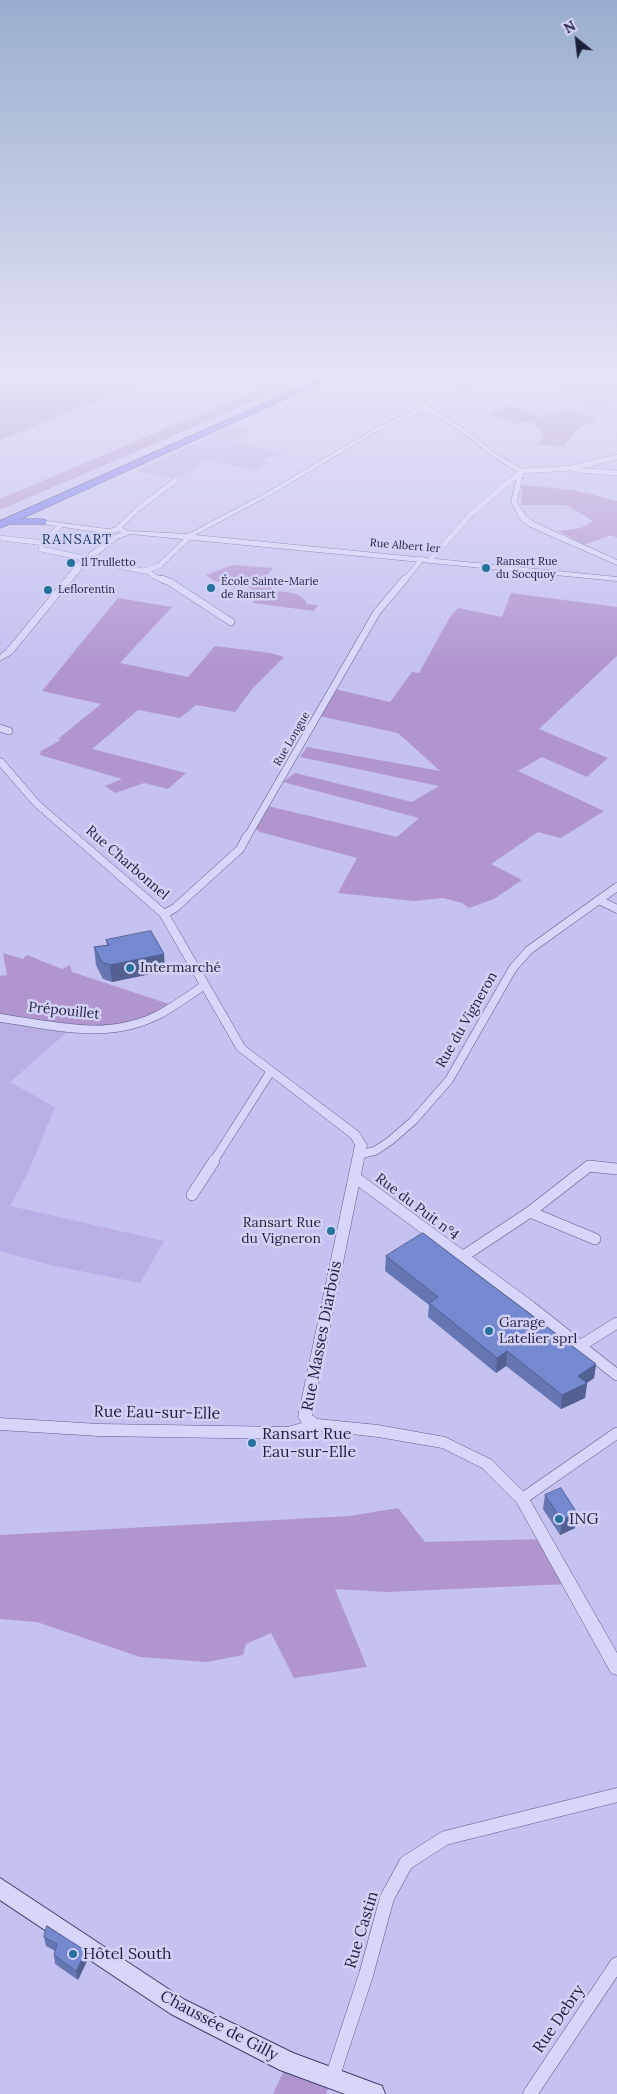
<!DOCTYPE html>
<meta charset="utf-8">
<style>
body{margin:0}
#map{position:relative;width:617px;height:2094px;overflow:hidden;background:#c5c1f0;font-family:Lora,serif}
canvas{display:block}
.north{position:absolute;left:552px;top:15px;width:50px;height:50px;-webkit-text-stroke:4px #d4d1f7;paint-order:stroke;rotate:331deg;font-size:14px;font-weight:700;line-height:20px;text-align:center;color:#1d213a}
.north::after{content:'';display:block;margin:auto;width:18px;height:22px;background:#1d213a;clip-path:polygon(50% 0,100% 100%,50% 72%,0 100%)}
</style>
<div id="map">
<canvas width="617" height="2094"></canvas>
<div class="north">N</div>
</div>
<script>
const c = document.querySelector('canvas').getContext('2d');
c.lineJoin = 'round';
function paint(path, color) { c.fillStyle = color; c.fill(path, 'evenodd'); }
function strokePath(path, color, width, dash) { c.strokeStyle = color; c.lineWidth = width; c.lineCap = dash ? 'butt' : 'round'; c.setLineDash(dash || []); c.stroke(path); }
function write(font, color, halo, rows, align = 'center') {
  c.font = font + ' Lora,serif'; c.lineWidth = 5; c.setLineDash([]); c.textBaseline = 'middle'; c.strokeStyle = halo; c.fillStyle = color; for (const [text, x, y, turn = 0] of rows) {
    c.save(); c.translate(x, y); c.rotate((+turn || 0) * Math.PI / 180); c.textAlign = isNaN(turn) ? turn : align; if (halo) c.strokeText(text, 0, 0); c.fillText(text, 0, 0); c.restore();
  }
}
paint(new Path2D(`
 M575 377H617V403L599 408 544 396 559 389Z
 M228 428 248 430 232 443 285 452 276 458 270 457 263 461 269 463 258 471 205 460 177 480 137 471Z
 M0 1018 72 1028 10 1082 55 1107 29 1170 10 1206 164 1241 140 1283 51 1265 0 1251Z`), '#baaee6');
paint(new Path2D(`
 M26 377H155L0 440V387Z
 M288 377H310L0 510V499Z
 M508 406 533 412 540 418 566 409 597 419 576 430 564 446 535 445 543 440 541 431 532 421 515 424 490 414Z
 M522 485 574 490 617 501V538L611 535 584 545 559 531 581 528 593 521 566 505H521Z
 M233 565 273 568 267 575 273 591C285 592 301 591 307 604L318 605 314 611 252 603 256 597 251 588 214 581 206 575Z
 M511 593 617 607V656L539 729 608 758 587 777 542 757 518 771 604 811 561 838 538 832 491 864 522 880 494 899 469 908 462 903 443 898 414 901 338 893 357 858 260 832 255 828 268 806 397 837 419 818 283 782 295 773 412 802 439 786 300 757 307 747 440 771 398 733 319 716 335 689 390 702 412 672 419 673 450 617 458 608 502 617Z
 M118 598 172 607 120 663 188 677 215 646 271 653 284 657 253 688 235 712 196 705 180 718 138 710 92 749 186 773 168 789 144 783 115 793 105 786 122 779 40 755 41 751 61 740 58 739 101 704 42 691Z
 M3 953 23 959 27 955 62 969 70 965 72 972 175 1006 127 1027 80 1026 0 1016V976L7 975Z
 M398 1508 425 1542 543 1539 568 1584 387 1592 335 1589 367 1667 294 1678 271 1633 246 1644 243 1655 207 1662 140 1657 37 1622 0 1619V1535L350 1516Z
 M288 2062 332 2078 326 2094H273Z`), '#b195cf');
const minorFar4 = new Path2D(`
 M575 470 617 473
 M61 525 42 545 41 549 143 571 159 566 190 536
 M117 529 139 508 176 480
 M0 538 45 543
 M431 559 471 514 522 471 572 468 617 457
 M148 571 153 576 166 581
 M404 581 422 559`);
const minorFar3 = new Path2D(`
 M162 579 170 582 231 622
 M0 728 9 731
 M247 837 377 612 405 579`);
const minorFar2 = new Path2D(`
 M599 900 617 909
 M164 914 175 908 240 849 247 836
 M0 1018C52 1025 106 1041 156 1016 173 1008 189 995 205 985
 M361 1154 375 1151 390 1141 413 1121 449 1080 513 968 529 950 617 887
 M213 1162 271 1071`);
const minorFar1 = new Path2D(`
 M356 1178 531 1307 617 1375
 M192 1195 214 1161
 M530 1212 595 1239
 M462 1257 530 1212 589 1166 617 1169
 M580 1346 617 1323
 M522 1499 617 1433`);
const minor = new Path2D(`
 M332 2078 366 1975 387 1898 406 1863 445 1838 617 1795
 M530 2094 617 1964`);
const tertiary = new Path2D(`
 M387 377H394L433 401 482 377H490L429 407 466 430 499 456 524 470 517 502 526 516 534 522 617 560V565L528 526 520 519 511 502 518 472 495 458 462 432 424 410 376 432 270 495 195 535 617 577V581L131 534 117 539 85 565 12 654 0 661V655L6 650 79 561 109 538 103 536V533L43 524 39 522 40 520 107 529 121 527 128 531 188 534 266 493 372 430 428 403ZM120 531 121 533 114 535 110 533Z
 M0 758 3 759 40 802 168 912 245 1046 359 1132 367 1145 312 1415 317 1419 378 1425 445 1437 492 1460 527 1495 617 1653V1675L611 1673 517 1503 482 1468 442 1448 378 1437 315 1430 300 1437 287 1439 99 1436 0 1430V1418L99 1424 287 1427 302 1423 298 1417 355 1145 351 1138 237 1050 160 916 34 806 0 767Z`);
const secondary = new Path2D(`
 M0 1878 185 2000 293 2053 382 2086 385 2094H345L280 2070 171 2014 0 1900Z`);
const trunk = new Path2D(`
 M324 377H334L21 519H43L46 520V524H10L0 528V521Z`);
strokePath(minorFar4, '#585d8b', 5.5);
strokePath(minorFar3, '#585d8b', 8);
strokePath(minorFar2, '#585d8b', 9);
strokePath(minorFar1, '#585d8b', 12);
strokePath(minor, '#585d8b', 15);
strokePath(tertiary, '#585d8b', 1);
strokePath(secondary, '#3b426c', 2);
strokePath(trunk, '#2c3458', 1);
strokePath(minorFar4, '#d8d5fa', 5);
strokePath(minorFar3, '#d8d5fa', 7);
strokePath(minorFar2, '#d8d5fa', 8);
strokePath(minorFar1, '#d8d5fa', 11);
strokePath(minor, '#d8d5fa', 14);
paint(tertiary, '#d8d5fa');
paint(secondary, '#d8d5fa');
paint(trunk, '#7578ec');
paint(new Path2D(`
 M106 940 165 971 112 982 103 979 96 965 94 947 107 945Z
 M386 1256 596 1364 594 1378 587 1383 585 1398 561 1409 506 1366 496 1373 428 1317 429 1305 385 1271Z
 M545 1495 577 1513 575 1528 560 1535 543 1509Z
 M44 1937 87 1961 78 1980 55 1964 54 1955 55 1951 46 1946Z`), '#6576b3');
paint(new Path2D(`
 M164 954 165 971 112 982 110 965Z
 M507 1351 506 1366 496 1373 497 1358Z
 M596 1364 594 1378 587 1383 585 1398 561 1409 562 1395 578 1376Z
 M577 1513 575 1528 560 1535 562 1520Z
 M86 1951 87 1961 78 1980 76 1971Z`), '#526092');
const building = new Path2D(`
 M151 931 164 954 110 965 102 962 94 947 109 945 106 940Z
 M423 1233 596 1364 578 1376 587 1383 562 1395 507 1351 497 1358 429 1303 438 1297 386 1256Z
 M561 1488 577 1513 562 1520 545 1495Z
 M47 1926 86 1951 76 1971 54 1955 57 1944 44 1937Z`);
paint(building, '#7589d0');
strokePath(building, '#526092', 1);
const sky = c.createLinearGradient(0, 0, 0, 670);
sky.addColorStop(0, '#99aecd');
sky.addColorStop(0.56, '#e5e3f8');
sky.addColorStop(1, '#e5e3f800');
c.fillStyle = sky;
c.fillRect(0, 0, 617, 670);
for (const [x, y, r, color] of [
 [71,563,5,"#25729d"],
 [486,568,5,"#25729d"],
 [211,588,5,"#25729d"],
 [48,590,5,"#25729d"],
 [130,968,5,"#25729d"],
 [331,1231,5,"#25729d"],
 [489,1331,5,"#25729d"],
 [252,1443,5,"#25729d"],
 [559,1519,5,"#25729d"],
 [73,1954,5,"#25729d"]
]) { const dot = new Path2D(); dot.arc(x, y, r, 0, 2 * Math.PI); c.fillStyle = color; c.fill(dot); strokePath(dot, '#d4d1f7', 2); }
write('11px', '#1d213a', '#d4d1f7', [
 ["Rue Albert Ier",405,546,5],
 ["Rue Longue",292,739,-60]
]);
write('11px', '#1d213a', '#d4d1f7', [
 ["Ransart Rue",496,562],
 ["du Socquoy",496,575],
 ["Il Trulletto",81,563],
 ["École Sainte-Marie",221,582],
 ["de Ransart",221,595],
 ["Leflorentin",58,590]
], 'left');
c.letterSpacing = '1px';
write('14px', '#1a3b68', '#d4d1f7', [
 ["RANSART",77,540]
]);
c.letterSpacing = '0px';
write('14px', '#1d213a', '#d4d1f7', [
 ["Rue Charbonnel",127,863,41],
 ["Prépouillet",64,1011,6],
 ["Rue du Vigneron",467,1020,-60],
 ["Rue du Puit n°4",417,1207,37]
]);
write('14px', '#1d213a', '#d4d1f7', [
 ["Intermarché",140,968],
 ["Ransart Rue",321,1223,"right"],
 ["du Vigneron",321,1239,"right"],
 ["Garage",499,1323],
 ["Latelier sprl",499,1339]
], 'left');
write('16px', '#1d213a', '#d4d1f7', [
 ["Rue Masses Diarbois",322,1336,-79],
 ["Rue Eau-sur-Elle",157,1413,1],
 ["Rue Castin",362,1930,-73],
 ["Rue Debry",559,2019,-56],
 ["Chaussée de Gilly",219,2026,28]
]);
write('16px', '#1d213a', '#d4d1f7', [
 ["Ransart Rue",262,1434],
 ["Eau-sur-Elle",262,1452],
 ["ING",569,1519],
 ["Hôtel South",83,1954]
], 'left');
</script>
